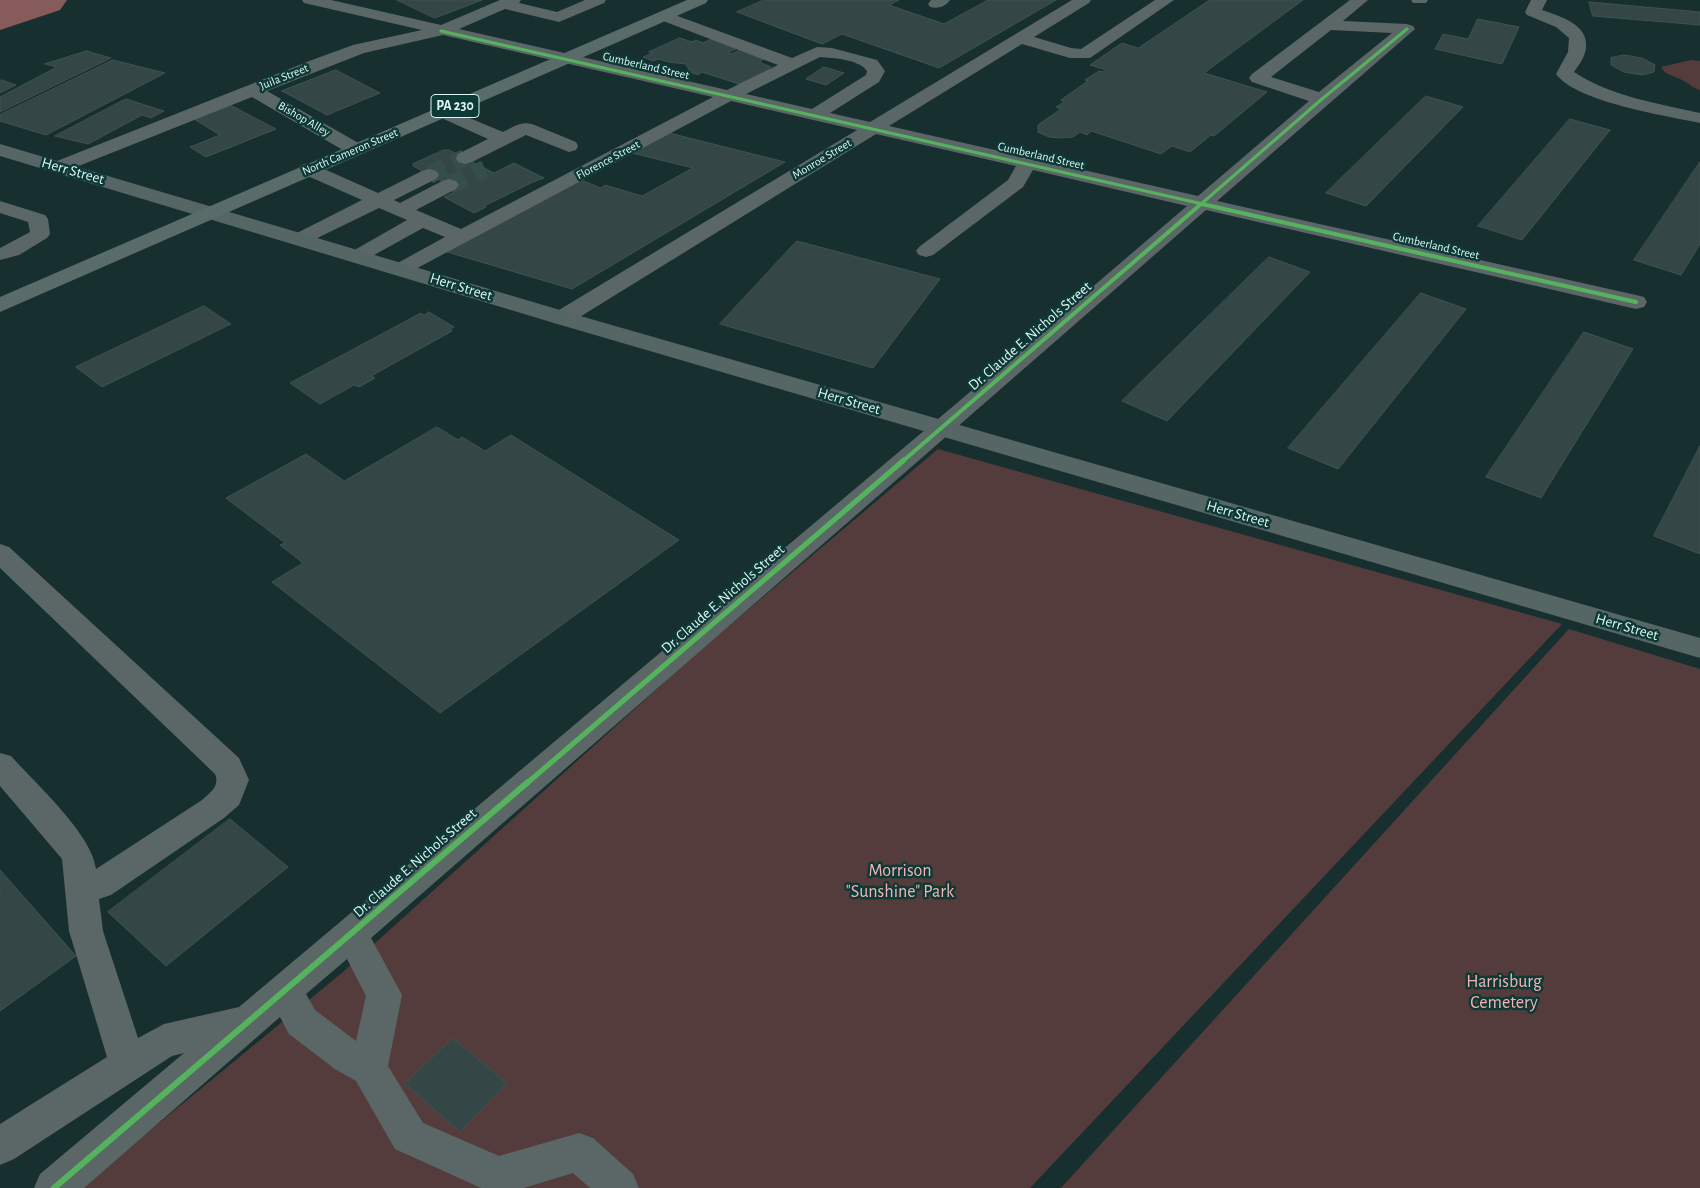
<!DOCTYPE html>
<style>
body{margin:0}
canvas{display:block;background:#172f2e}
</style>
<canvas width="1700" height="1188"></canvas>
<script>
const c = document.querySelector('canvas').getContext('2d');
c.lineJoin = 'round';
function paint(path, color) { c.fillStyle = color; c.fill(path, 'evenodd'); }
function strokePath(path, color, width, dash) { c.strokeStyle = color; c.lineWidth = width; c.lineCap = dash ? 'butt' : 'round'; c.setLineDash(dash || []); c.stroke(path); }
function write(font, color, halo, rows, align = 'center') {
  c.font = font + ' "Alegreya Sans",sans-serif'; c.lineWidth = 5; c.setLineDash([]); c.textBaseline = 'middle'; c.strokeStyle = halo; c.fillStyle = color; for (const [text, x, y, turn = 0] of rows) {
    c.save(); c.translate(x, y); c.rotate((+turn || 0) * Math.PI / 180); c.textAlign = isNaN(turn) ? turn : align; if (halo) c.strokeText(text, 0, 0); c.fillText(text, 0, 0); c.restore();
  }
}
paint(new Path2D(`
 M1691 60 1700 61V90C1692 88 1689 83 1682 80 1673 75 1666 76 1661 67Z
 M938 449 1562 624 1030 1188H80L343 972 698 652Z
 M1569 629 1700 669V1188H1061Z`), '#543c3c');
paint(new Path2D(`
 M0 0H67L60 10 0 30Z`), '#885b5b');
const building = new Path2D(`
 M397 0H482L435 18Z
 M764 0H899L889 5 944 24 988 0H1056L939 68 842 34 822 44 737 12Z
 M1210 0H1303L1204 73 1267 92 1214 136 1211 135 1190 152 1172 146 1161 154 1091 131 1087 135 1080 132 1073 137 1061 138 1049 137 1038 132V125L1061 109 1056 107 1064 102 1061 100 1088 81 1085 80 1099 71 1103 72 1106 70 1090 65 1122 43 1138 48Z
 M1589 2 1700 12V25L1593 16Z
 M1478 19 1519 27 1502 64 1435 49 1443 34 1468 39Z
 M680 38 692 42 696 40 703 43 711 39 736 49 728 52 731 54 740 50 764 59 759 62 771 67 766 71 739 84 702 72 698 75 690 72 686 64 668 62 659 59 653 61 643 57 653 53 649 52Z
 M87 51 111 58 0 112V97L57 67 45 64Z
 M1624 55 1642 58 1655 65 1654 72 1642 75 1624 72 1611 65V58Z
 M113 60 165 73 46 135 0 121V115Z
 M824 67 844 73 826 85 806 79Z
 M336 70 380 93 327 115 282 91Z
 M0 80H2L16 85 0 93Z
 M1426 96 1463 107 1366 206 1326 193Z
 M126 99 164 111 151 118 142 115 88 144 55 136Z
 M230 105 276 129 206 157 190 147 220 135 194 119Z
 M1570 119 1610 130 1522 240 1478 226Z
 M669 133 785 162 572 289 444 251 581 180 601 188 605 185 642 196 693 168 632 153Z
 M444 150H449L494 173 514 163 544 178 533 182 484 206 486 207 474 213 444 197 459 190 413 166V164Z
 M1700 162V244L1681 275 1634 260Z
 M797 241 940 279 873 368 720 324Z
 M1269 257 1310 272 1167 421 1122 401Z
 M1421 293 1466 309 1338 469 1288 448Z
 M204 306 231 324 102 387 76 367Z
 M429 312 454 327 450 329 452 331 371 376 375 378 359 387 354 385 320 404 290 383 421 313 424 315Z
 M1584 332 1633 349 1541 498 1486 477Z
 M437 427 458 440 462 437 485 451 511 435 679 540 440 713 272 582 303 563 280 545 285 543 226 498 306 454 344 481Z
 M1700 446V554L1654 536Z
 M230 819 288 867 166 966 108 912Z
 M0 870 76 956 0 1011Z
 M453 1038 507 1083 460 1132 405 1084Z`);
paint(building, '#344746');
strokePath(building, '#3f5351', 1);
strokePath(new Path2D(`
 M429 175 465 158
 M449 185 485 169`), '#354d4b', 18, [18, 9]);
paint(new Path2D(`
 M302 0H331L441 25 500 0H521L519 3 557 12 585 0H606L604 3 559 22 505 9 459 29 727 90 778 65 658 19 656 16 658 13 664 11 792 58 817 47 832 48 877 60 885 71 879 82 830 113 870 122 1072 0H1091L1089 3 1034 37 1071 48 1081 49 1155 0H1174L1090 58H1070L1022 44 889 126 1198 196 1309 101 1252 82 1249 78 1252 74 1350 0H1368L1343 21 1407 24 1413 26 1415 29 1217 201 1636 295 1644 297 1647 302 1644 307 1636 309 1206 210 371 938 402 995 388 1066 423 1123 499 1156 579 1133 593 1138 633 1174 639 1188H590L573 1173 524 1188H481L395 1149 356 1081 335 1069 289 1034 280 1017 84 1188H34L40 1174 184 1053 172 1056 14 1159 0 1165V1124L107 1057 69 931 62 859 0 786V753L11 756C36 784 92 834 96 869L202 800C211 792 220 786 215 774L0 568V544L9 547 239 758 249 780 239 805 224 818 111 895 99 899 103 931 138 1038 164 1024 239 1007 957 403 1187 206 1033 170 1023 187 933 255 926 257 919 255 916 251 919 247 1008 180 1016 166 876 134 570 323 562 325 554 323 551 318 554 313 857 130 731 101 408 273 401 275 394 273 390 269 394 265 445 237 423 228 365 260 358 262 351 260 348 256 351 252 407 220 379 208 307 243 300 245 293 243 290 239 293 235 362 200 301 173 298 169 301 165 308 163 315 165 378 193 422 171 429 169 436 171 439 175 436 179 394 200 400 203 442 181 449 179 456 181 459 185 456 189 416 210 461 229 713 97 443 35 364 53 267 91 362 145 364 149 362 153 355 155 348 153 252 97 66 171 59 173 52 171 49 167 52 163 312 60 353 45 422 30 304 3ZM1331 30 1392 33 1319 92 1271 77ZM820 57C833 58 859 59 867 71L866 75 812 109 746 94ZM347 959 366 996 356 1041 315 1010 306 994Z
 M931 0H950C945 7 938 9 930 7L928 4Z
 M1411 0H1428L1426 3H1413Z
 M1531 0H1547L1542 10C1559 16 1589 24 1586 48 1585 57 1579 65 1574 72 1612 97 1657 103 1700 113V123C1667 116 1576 102 1556 74L1568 52 1569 38 1556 27 1527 15 1525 12Z
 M443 107 503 132C513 127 521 121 532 124L576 142 578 146 576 150 569 152 526 135 472 162 465 164 458 162 456 158 458 154 488 139 437 116 434 112 437 108Z
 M0 201 45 215 48 219 50 234 47 238 19 255 0 260V248L30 232 28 222 0 213Z`), '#5b6766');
paint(new Path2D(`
 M0 144 570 313 1700 638V658L554 323 0 156Z`), '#556665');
paint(new Path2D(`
 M687 0H708L706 3 618 42 0 312V297Z`), '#5a6c6a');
strokePath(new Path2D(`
 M441 31 1207 205
 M1200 205 1322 99 1407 29`), '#56b35d', 3);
strokePath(new Path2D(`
 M1202 204 1636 302
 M903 461 1201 204`), '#56b35d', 4);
strokePath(new Path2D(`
 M526 784 904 460`), '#56b35d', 5);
strokePath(new Path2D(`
 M54 1188 528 782`), '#56b35d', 6);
write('12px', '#dff5f2', '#0d3936', [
 ["Cumberland Street",646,66,13],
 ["Juila Street",284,77,-22],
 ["Bishop Alley",304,119,30],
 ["North Cameron Street",350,152,-23],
 ["Cumberland Street",1041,156,13],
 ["Monroe Street",822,159,-31],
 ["Florence Street",608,160,-28],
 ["Cumberland Street",1436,246,13]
]);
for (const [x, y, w] of [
 [455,106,48]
]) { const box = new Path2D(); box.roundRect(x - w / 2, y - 11.5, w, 23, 4); c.fillStyle = '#0d3936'; c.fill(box); strokePath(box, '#dff5f2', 1); }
write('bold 14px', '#dff5f2', null, [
 ["PA 230",455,106]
]);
write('15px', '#dff5f2', '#0d3936', [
 ["Herr Street",73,171,16],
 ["Herr Street",461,287,17],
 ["Dr. Claude E. Nichols Street",1030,336,-41],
 ["Herr Street",849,401,16],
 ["Herr Street",1238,514,16],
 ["Dr. Claude E. Nichols Street",723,599,-41],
 ["Herr Street",1627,627,16],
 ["Dr. Claude E. Nichols Street",415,863,-41]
]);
write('18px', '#f6b3b2', '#0d3936', [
 ["Morrison",900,871],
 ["\"Sunshine\" Park",900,892],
 ["Harrisburg",1504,982],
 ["Cemetery",1504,1003]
]);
</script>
